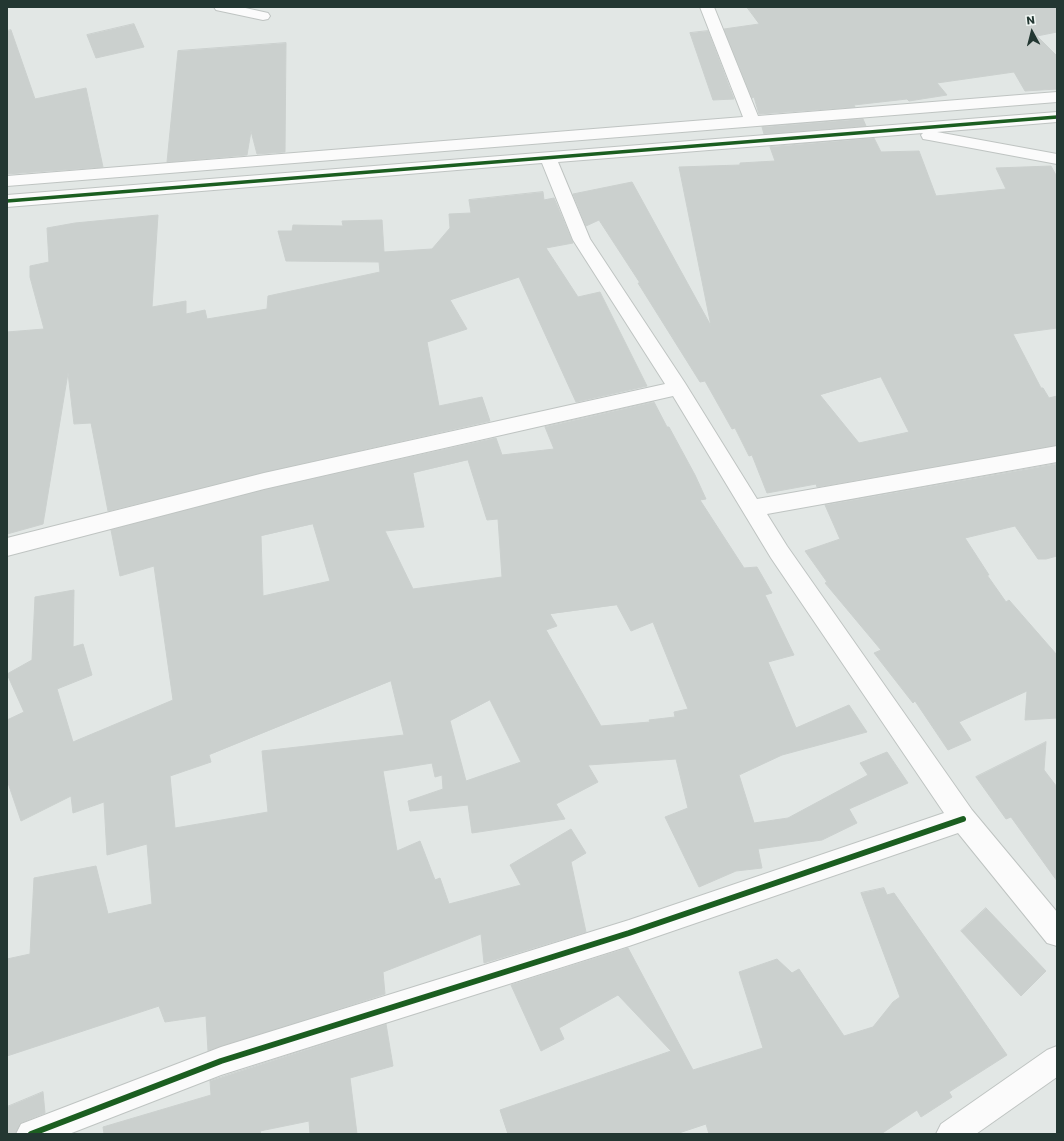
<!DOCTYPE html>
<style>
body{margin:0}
#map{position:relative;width:1064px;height:1141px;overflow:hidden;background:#e2e7e5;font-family:Poppins,sans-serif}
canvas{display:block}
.frame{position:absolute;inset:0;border:8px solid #233732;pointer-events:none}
.north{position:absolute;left:1012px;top:12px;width:40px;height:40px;-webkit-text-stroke:3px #f0f6f3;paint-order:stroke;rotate:353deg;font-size:11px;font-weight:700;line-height:16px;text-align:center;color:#233732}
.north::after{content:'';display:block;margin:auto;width:14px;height:18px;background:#233732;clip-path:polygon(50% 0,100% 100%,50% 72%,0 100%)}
</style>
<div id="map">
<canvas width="1064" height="1141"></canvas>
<div class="frame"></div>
<div class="north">N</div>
</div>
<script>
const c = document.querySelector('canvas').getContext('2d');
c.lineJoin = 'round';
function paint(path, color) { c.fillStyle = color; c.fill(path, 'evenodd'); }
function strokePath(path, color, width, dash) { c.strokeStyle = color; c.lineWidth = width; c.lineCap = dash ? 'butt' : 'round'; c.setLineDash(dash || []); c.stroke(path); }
const building = new Path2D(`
 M747 7H1057V32L1037 36 1057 56V89L1025 91 1014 72 937 83 947 95 909 101 907 99 854 105 855 107 759 114 754 97 752 98 724 29 759 24Z
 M134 24 144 47 96 58 87 35Z
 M11 30 35 99 86 88 103 167 7 174V31Z
 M708 31 734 99 713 100 690 33Z
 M286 43 285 152 257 154 251 131 247 155 167 162 178 51Z
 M863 119 866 126 764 134 762 127Z
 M874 138 881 152 919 151 936 196 1006 189 996 168 1051 166 1057 177V328L1013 334 1041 388H1043L1049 398 1057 396V445L817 487 816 484 767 493 752 455 749 456 735 428 732 429 705 381 700 382 638 283H640L599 220 586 226 573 194 632 182 711 326 679 167 740 165V163L775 161 770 147ZM881 377 909 432 859 443 820 395Z
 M543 192 544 200 554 198 573 243 546 248 578 297 600 292 647 386 576 402 519 277 450 300 467 329 427 342 439 406 482 397 490 421 264 472 108 511 91 423 74 424 68 373 43 524 7 534V332L44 329 30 277V266L49 262 47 228 75 223 158 215 152 307 186 301V314L205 310 207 319 267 309 268 296 380 272 379 262 286 261 278 231H292L293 225 343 226 342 221 382 220 384 252 432 249 450 228 449 214 471 213 469 200Z
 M654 402 667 427H669L695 475 706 499 700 500 744 568 757 567 772 593 765 595 794 655 768 662 796 728 849 705 867 732 782 755 739 775 754 823 788 818 868 775 860 763 887 752 908 783 849 809 857 823 822 840 758 849 762 868 736 871 699 887 665 817 688 808 676 759 588 765 598 782 556 804 565 819 472 833 468 805 410 811 408 801 443 789 442 775 435 777 432 763 383 771 397 851 420 841 435 880 440 878 449 904 521 885 510 865 571 829 586 853 571 862 586 932 484 963 481 934 383 972 385 994 208 1051 206 1016 165 1022 159 1006 7 1056V959L30 954 34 878 96 866 108 914 152 904 147 844 107 855 104 802 73 813 71 796 21 821 7 780V720L24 712 7 674 32 660 35 597 74 590 73 647 83 644 92 675 57 689 73 742 173 700 154 566 120 576 111 530 264 490 496 438 502 455 554 449 545 427ZM468 460 487 520 498 519 502 577 413 589 385 531 424 527 413 473ZM313 524 330 581 263 596 261 536ZM617 605 631 631 653 622 688 709 674 712 675 717 649 720 650 722 601 726 546 630 557 626 550 614ZM391 681 404 735 262 751 268 812 175 828 170 776 211 762 209 755ZM490 700 521 762 466 781 450 721Z
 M1057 464V556L1046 559H1038L1015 526 965 538 989 575H987L1006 602 1009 600 1057 655V718L1025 720 1027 691 959 722 971 740 948 750 915 701 913 703 874 653 881 650 825 583 827 582 805 551 840 539 825 505Z
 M1046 742 1044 770 1057 787V881L1011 817 1006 819 976 777Z
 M884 888 887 895 894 893 1007 1055 949 1092 952 1097 921 1117 917 1110 881 1134H709L706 1124 676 1134H508L500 1110 671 1051 618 995 559 1028 564 1039 541 1051 511 985 628 948 693 1070 763 1048 739 972 777 959 792 973 799 969 844 1036 873 1027 893 1002 900 997 861 893Z
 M986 908 1046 971 1021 996 961 931Z
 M386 1024 393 1066 350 1078 357 1134H310L309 1121 260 1131 261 1134H104L103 1127 211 1095 210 1081Z
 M43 1092 45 1113 20 1123 15 1134H7V1107Z`);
paint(building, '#cbd0ce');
strokePath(building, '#cbd0ce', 1);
const minor = new Path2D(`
 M214 7H241L268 13 270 16 268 19 263 20 216 10Z
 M700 7H714L758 116 1057 92V102L7 186V176L743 117Z
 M1057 112V122L937 132 1057 154V164L929 140 923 139 921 135 923 133 558 162 590 239 685 383 757 499 1057 446V462L767 514 787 546 972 810 1057 912V946L1047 943 958 833 629 946 221 1075 69 1134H16L21 1124 221 1047 629 920 944 813 771 558 673 396 264 489 7 556V538L264 473 665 384 573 240 542 163 7 207V195Z
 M1057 1046V1077L976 1134H936L941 1124 1047 1050Z`);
strokePath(minor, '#bfc4c2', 2);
paint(minor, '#fbfbfb');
strokePath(new Path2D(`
 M7 201 1057 117`), '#1b5e20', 3.5);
strokePath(new Path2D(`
 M31 1134 221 1061 629 933 963 819`), '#1b5e20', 6);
</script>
